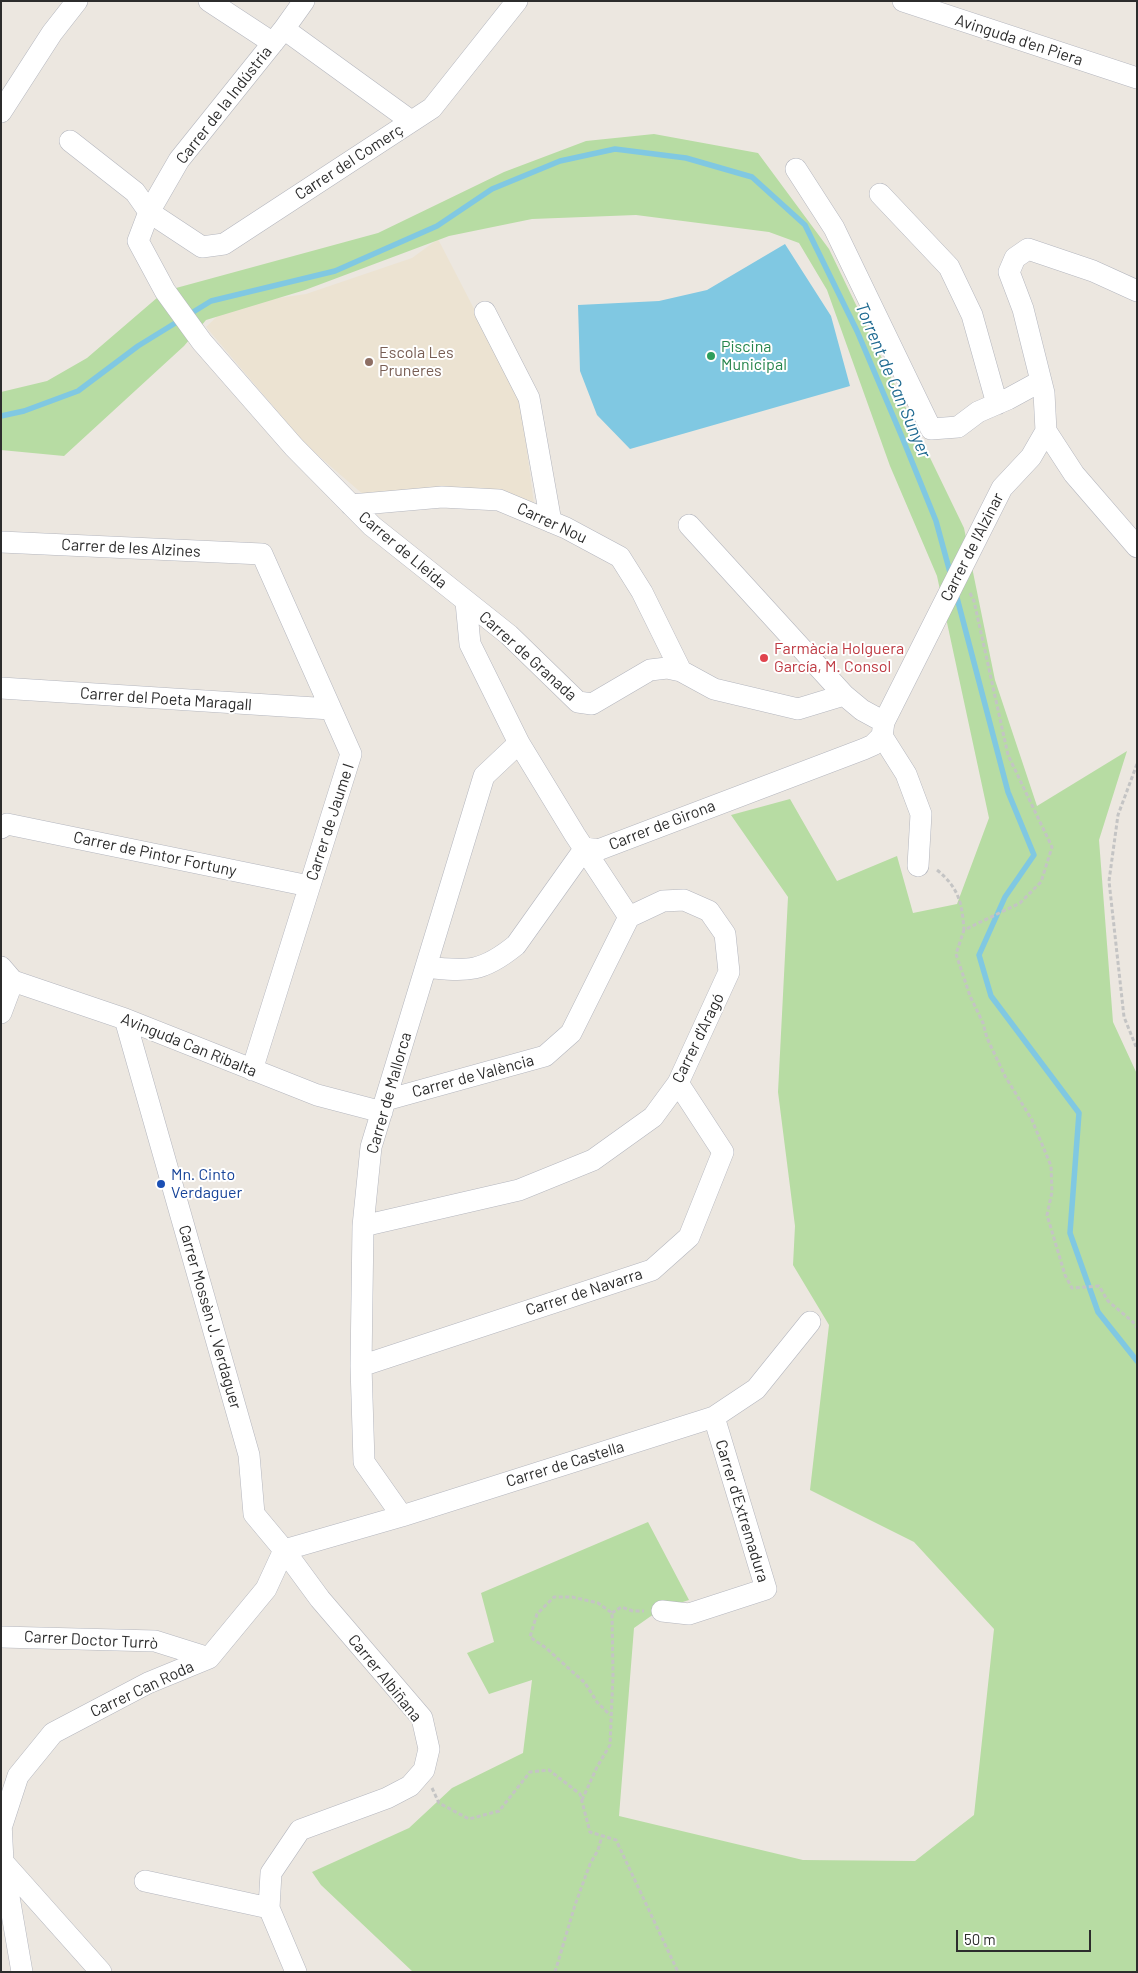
<!DOCTYPE html>
<meta charset="utf-8">
<style>
body{margin:0}
#map{position:relative;width:1138px;height:1973px;overflow:hidden;background:#ece7e0;font-family:Barlow,sans-serif}
canvas{display:block}
.frame{position:absolute;inset:0;border:2px solid #2c2c2c;pointer-events:none}
.scale{position:absolute;left:956px;top:1930px;width:135px;height:22px;box-sizing:border-box;border:2px solid #2c2c2c;border-top:0;padding-left:6px;font-size:15px;line-height:18px;white-space:nowrap;color:#2c2c2c;-webkit-text-stroke:4px #fff;paint-order:stroke}
</style>
<div id="map">
<canvas width="1138" height="1973"></canvas>
<div class="frame"></div>
<div class="scale">50 m</div>
</div>
<script>
const c = document.querySelector('canvas').getContext('2d');
c.lineJoin = 'round';
function paint(path, color) { c.fillStyle = color; c.fill(path, 'evenodd'); }
function strokePath(path, color, width, dash) { c.strokeStyle = color; c.lineWidth = width; c.lineCap = dash ? 'butt' : 'round'; c.setLineDash(dash || []); c.stroke(path); }
function write(font, color, halo, rows, align = 'center') {
  c.font = font + ' Barlow,sans-serif'; c.lineWidth = 4; c.setLineDash([]); c.textBaseline = 'middle'; c.strokeStyle = halo; c.fillStyle = color; for (const [text, x, y, turn = 0] of rows) {
    c.save(); c.translate(x, y); c.rotate((+turn || 0) * Math.PI / 180); c.textAlign = isNaN(turn) ? turn : align; if (halo) c.strokeText(text, 0, 0); c.fillText(text, 0, 0); c.restore();
  }
}
paint(new Path2D(`
 M438 239 520 398 534 504 365 496 306 445 206 327 229 305 306 294 412 258Z`), '#ece3d2');
paint(new Path2D(`
 M654 134 758 153 829 249 964 528 995 680 1037 806 1127 751 1099 840 1113 1022 1137 1074V1972H413L321 1885 312 1872 409 1828 452 1788 523 1753 532 1680 489 1694 467 1653 494 1642 481 1593 648 1522 689 1600 661 1609 634 1628 619 1816 803 1860 915 1861 974 1815 994 1629 914 1542 810 1490 829 1325 793 1265 795 1226 778 1092 788 897 731 815 790 799 837 881 897 856 913 913 957 904 989 818 937 576 890 466 827 290 799 243 769 232 636 215 532 219 449 236 305 290 206 320 184 346 64 456 1 450V392L47 381 87 358 165 291 378 233 504 172 586 141Z`), '#b7dca3');
paint(new Path2D(`
 M785 244 831 316 850 386 630 449 597 415 580 371 578 305 659 301 707 290Z`), '#80c8e2');
strokePath(new Path2D(`
 M1 416 24 411 78 391 138 346 211 301 335 271 437 226 492 189 560 161 615 149 686 158 752 177 805 225 857 331 902 437 936 521 951 576
 M956 594 1008 792 1034 855 1005 897 979 955 991 996 1079 1113 1070 1233 1098 1312 1137 1361`), '#80c8e2', 5.5);
const minor = new Path2D(`
 M209 1 273 43
 M304 1 284 29 179 160 149 212 138 241 165 291 202 342 294 447 372 526 509 635 578 702 592 704 650 670 667 668 681 671 714 689 798 709 844 695
 M903 1 1137 78
 M284 29 411 121
 M1 112 52 33 77 1
 M70 141 135 192 149 212 202 247 224 244 432 108 517 1
 M796 169 834 228 931 429 958 427 978 412 1008 399 1041 381
 M880 194 949 267 972 315 997 404
 M485 312 529 398 551 522
 M1046 431 1074 474 1137 547
 M351 505 442 497 499 500 566 528 620 557 642 592 681 671
 M689 525 844 695 862 710 884 722
 M1 542 262 554 351 754 252 1070
 M466 602 470 644 519 743 575 835 629 917
 M1 688 331 709
 M882 736 884 722 1002 488 1031 457 1046 431 1044 393 1023 309 1009 272 1015 258 1028 249 1093 271 1137 291
 M882 736 906 774 921 814 918 866
 M1 828 7 824 309 886
 M585 848 598 850 864 749 873 745 882 736
 M1 967 13 981 125 1019 317 1095 382 1112
 M426 967C468 972 483 972 516 945L585 848
 M1 1013 13 981
 M125 1019 249 1455 254 1514 284 1550 320 1599 422 1718 429 1749 424 1770 410 1786 387 1798 300 1830 271 1873 269 1908 296 1972
 M386 1100 545 1056 571 1033 629 917
 M363 1226 519 1190 593 1160 653 1117 678 1083 729 972 725 934 709 911 684 900 663 901 629 917
 M361 1366 652 1270 689 1237 723 1152 678 1083
 M402 1516 364 1462 361 1366 363 1226 371 1147 484 776 519 743
 M284 1550 402 1516 714 1417 756 1389 810 1322
 M662 1611 689 1614 766 1589 714 1417
 M1 1637 155 1641 209 1658
 M1 1822 3 1862 22 1972
 M2 1825 18 1776 53 1733 148 1683 209 1658 266 1589 284 1550
 M3 1862 101 1972
 M145 1881 269 1908`);
strokePath(minor, '#b4b6be', 22);
strokePath(new Path2D(`
 M970 593 974 601 1008 755 1052 847 1041 882 1020 903 964 930 956 954 970 996 983 1023 987 1038 1005 1076 1032 1120 1051 1166 1052 1192 1047 1215 1065 1275 1072 1288 1099 1286 1108 1301 1133 1322 1137 1328
 M1137 764 1118 815 1109 881 1124 1017 1137 1049
 M937 870C959 888 962 903 964 930
 M612 1613 621 1607 633 1611H644
 M432 1788 439 1803 469 1819 499 1811 530 1772 549 1770 580 1794 590 1832 616 1840 678 1972
 M582 1800 597 1767 610 1745 613 1675 612 1613 598 1603 572 1597H554L537 1614 530 1637 546 1648 585 1683 597 1702 610 1715
 M555 1972 575 1905 590 1864 598 1850 602 1836`), '#c4c4c4', 3, [4, 2.5]);
strokePath(minor, '#fff', 21);
for (const [x, y, r, color] of [
 [711,356,5,"#2e9e5b"],
 [369,362,5,"#8d6e63"],
 [764,658,5,"#e0444e"],
 [161,1184,5,"#1a4fb4"]
]) { const dot = new Path2D(); dot.arc(x, y, r, 0, 2 * Math.PI); c.fillStyle = color; c.fill(dot); strokePath(dot, '#fff', 2); }
write('16px', '#2c2c2c', '#fff', [
 ["Avinguda d'en Piera",1019,40,18],
 ["Carrer de la Indústria",224,105,-52],
 ["Carrer del Comerç",349,162,-33],
 ["Carrer Nou",552,523,25],
 ["Carrer de l'Alzinar",972,547,-63],
 ["Carrer de les Alzines",131,548,3],
 ["Carrer de Lleida",403,550,40],
 ["Carrer de Granada",528,656,42],
 ["Carrer del Poeta Maragall",166,699,4],
 ["Carrer de Jaume I",330,822,-72],
 ["Carrer de Girona",662,825,-21],
 ["Carrer de Pintor Fortuny",155,854,12],
 ["Carrer d'Aragó",698,1038,-64],
 ["Avinguda Can Ribalta",189,1045,22],
 ["Carrer de València",473,1076,-15],
 ["Carrer de Mallorca",389,1093,-74],
 ["Carrer de Navarra",584,1292,-18],
 ["Carrer Mossèn J. Verdaguer",210,1317,74],
 ["Carrer de Castella",565,1464,-17],
 ["Carrer d'Extremadura",742,1511,73],
 ["Carrer Doctor Turrò",91,1640,3],
 ["Carrer Albiñana",385,1678,51],
 ["Carrer Can Roda",142,1689,-25]
]);
write('16px', '#27864d', '#fff', [
 ["Piscina",721,347],
 ["Municipal",721,365]
], 'left');
write('16px', '#785e54', '#fff', [
 ["Escola Les",379,353],
 ["Pruneres",379,371]
], 'left');
write('16px', '#be3a42', '#fff', [
 ["Farmàcia Holguera",774,649],
 ["García, M. Consol",774,667]
], 'left');
write('16px', '#164399', '#fff', [
 ["Mn. Cinto",171,1175],
 ["Verdaguer",171,1193]
], 'left');
write('italic 18px', '#1d6990', '#fff', [
 ["Torrent de Can Sunyer",893,380,67]
]);
</script>
